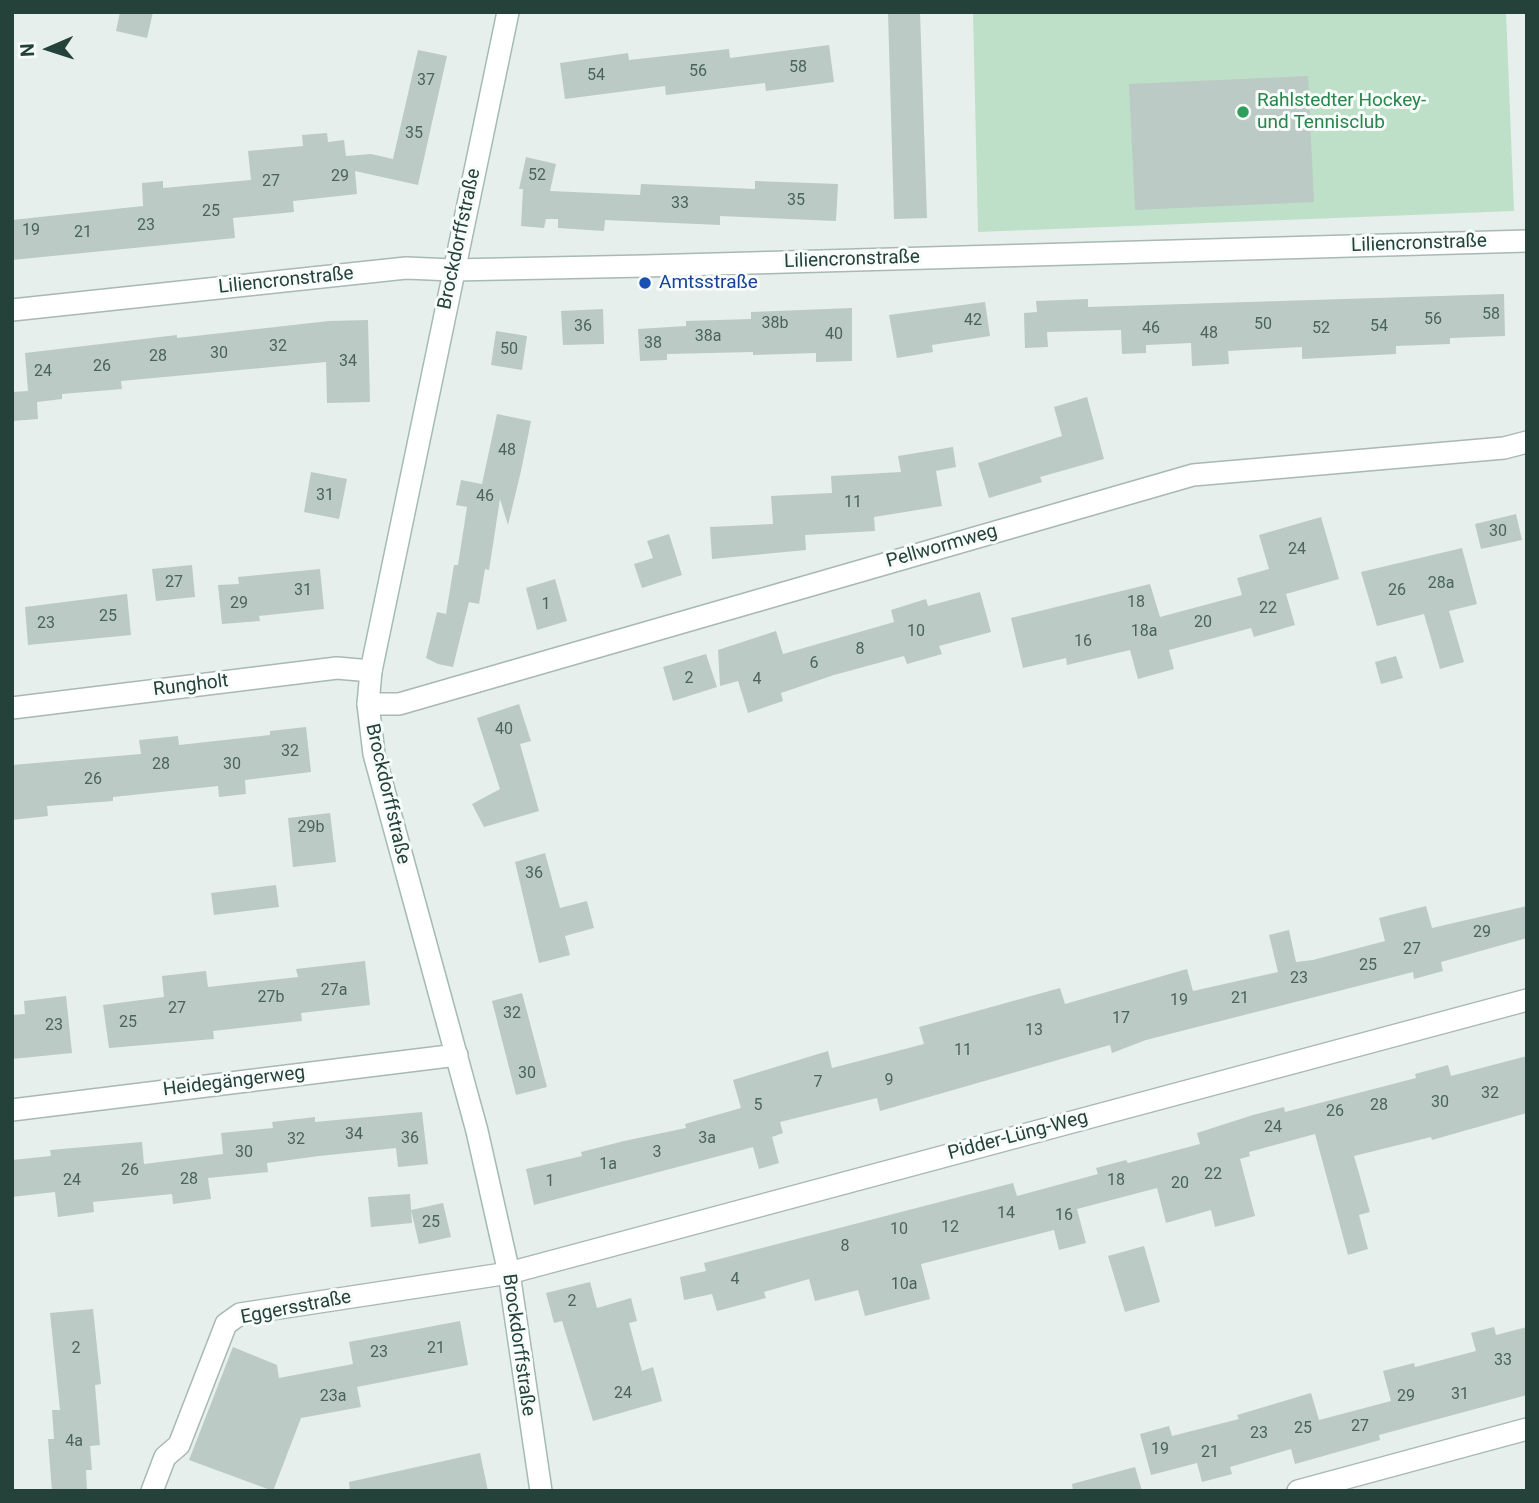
<!DOCTYPE html>
<meta charset="utf-8">
<style>
body{margin:0}
#map{position:relative;width:1539px;height:1503px;overflow:hidden;background:#e6efeb;font-family:Roboto,sans-serif}
canvas{display:block}
.frame{position:absolute;inset:0;border:14px solid #24423a;pointer-events:none}
.north{position:absolute;left:14px;top:14px;width:70px;height:70px;-webkit-text-stroke:5px #f7fbf9;paint-order:stroke;rotate:267deg;font-size:19px;font-weight:700;line-height:28px;text-align:center;color:#24423a}
.north::after{content:'';display:block;margin:auto;width:24px;height:32px;background:#24423a;clip-path:polygon(50% 0,100% 100%,50% 72%,0 100%)}
</style>
<div id="map">
<canvas width="1539" height="1503"></canvas>
<div class="frame"></div>
<div class="north">N</div>
</div>
<script>
const c = document.querySelector('canvas').getContext('2d');
c.lineJoin = 'round';
function paint(path, color) { c.fillStyle = color; c.fill(path, 'evenodd'); }
function strokePath(path, color, width, dash) { c.strokeStyle = color; c.lineWidth = width; c.lineCap = dash ? 'butt' : 'round'; c.setLineDash(dash || []); c.stroke(path); }
function write(font, color, halo, rows, align = 'center') {
  c.font = font + ' Roboto,sans-serif'; c.lineWidth = 6; c.setLineDash([]); c.textBaseline = 'middle'; c.strokeStyle = halo; c.fillStyle = color; for (const [text, x, y, turn = 0] of rows) {
    c.save(); c.translate(x, y); c.rotate((+turn || 0) * Math.PI / 180); c.textAlign = isNaN(turn) ? turn : align; if (halo) c.strokeText(text, 0, 0); c.fillText(text, 0, 0); c.restore();
  }
}
paint(new Path2D(`
 M973 12H1506L1514 211 978 232Z`), '#bfe0c8');
paint(new Path2D(`
 M120 12H153L147 38 116 31Z
 M888 12H920L927 218 894 219Z
 M829 45 834 82 766 91 765 83 666 95 665 86 565 99 560 63 628 53 629 60 729 49 730 58Z
 M418 50 447 56 418 185 355 171 357 194 293 201 294 212 233 218 235 238 12 260V220L143 206 142 183 163 181V188L251 180 248 151 303 146 302 135 327 133 328 142 344 140 346 156 371 154 393 159Z
 M1308 76 1314 202 1135 210 1129 84Z
 M526 157 556 164 550 191 640 195 641 184 755 189V181L838 184 836 221 720 216V225L605 220 604 231 558 228V219H546L544 228 521 226 523 189H519Z
 M1504 294 1505 336 1450 338V344L1396 346V354L1302 359V347L1228 351 1229 364 1192 366 1191 343 1146 345V353L1122 354 1121 330 1047 332 1048 347 1025 348 1024 313 1037 312 1036 301 1088 299V307Z
 M985 302 990 336 932 345 933 352 897 358 889 315Z
 M852 308V361L816 362V353L753 355V352L667 354V360L640 361 638 329 686 326V321L751 319V312Z
 M603 309 604 344 563 345 561 311Z
 M368 320 370 402 327 403 326 362 121 381 122 389 62 394V399L37 402 38 419 12 421V392L28 391 25 353 177 335V338L329 321Z
 M496 331 527 336 522 370 491 365Z
 M1087 397 1104 459 1040 477 1042 482 989 498 978 463 1062 436 1054 407Z
 M497 414 531 421 521 471 508 525 500 499 489 570 485 569 479 604 469 602 453 667 438 664 426 658 437 612 446 614 454 565H458L467 507 456 505 461 480 482 484Z
 M953 447 956 467 936 471 942 506 874 517 875 531 805 535 806 550 712 559 710 527 773 524 771 496 832 493 831 476 901 472 898 456Z
 M311 472 347 479 339 519 304 512Z
 M1516 514 1522 540 1481 549 1475 524Z
 M1321 517 1339 579 1286 594 1295 625 1254 637 1251 628 1169 650 1174 669 1138 679 1130 650 1067 665 1066 658 1023 668 1011 618 1150 584 1160 617 1242 595 1237 578 1269 569 1259 535Z
 M669 534 682 575 642 588 634 564 653 558 647 541Z
 M1462 548 1477 604 1449 611 1464 662 1440 669 1424 614 1377 626 1361 572Z
 M192 565 195 597 156 601 152 569Z
 M320 569 324 609 259 616 260 621 222 624 218 585 239 584 238 577Z
 M555 579 567 621 537 630 526 588Z
 M980 592 991 632 939 646 942 654 907 664 904 656 834 675 781 693 783 701 748 713 738 681 720 686 718 650 776 631 783 654 894 622 891 610 926 599 928 606Z
 M127 594 131 635 28 645 25 607Z
 M706 654 717 687 673 701 663 667Z
 M1396 656 1403 678 1381 684 1375 662Z
 M519 704 531 741 520 744 539 811 484 827 472 804 500 789 477 718Z
 M306 727 311 772 245 780 246 794 219 797 218 786 113 797V801L47 806 48 816 12 820V765L141 754 139 740 178 736 179 745 270 735V731Z
 M330 813 336 862 293 867 288 818Z
 M545 853 560 908 587 901 594 928 565 936 570 955 539 963 515 862Z
 M276 885 279 907 214 915 211 893Z
 M1426 906 1432 928 1527 906V938L1441 962 1443 971 1414 979 1413 972 1146 1040 1112 1053 1110 1045 880 1111 877 1098 780 1122 783 1133 772 1137 779 1163 759 1169 753 1147 534 1205 526 1169 582 1156 581 1152 624 1141 686 1128 685 1124 741 1108 733 1080 828 1051 832 1068 924 1044 919 1027 1060 988 1065 1004 1187 969 1193 991 1278 972 1269 935 1289 930 1296 962 1313 960 1385 941 1379 918Z
 M365 961 370 1005 301 1013 302 1021 213 1031 214 1039 109 1048 103 1005 164 997 162 976 206 971 208 987 298 977 296 969Z
 M522 993 547 1087 516 1095 492 1001Z
 M66 996 72 1053 12 1059V1015L25 1014 24 1001Z
 M1527 1056V1113L1432 1140 1431 1137 1354 1156 1370 1212 1359 1215 1368 1249 1348 1255 1315 1134 1249 1152 1250 1156 1240 1159 1255 1216 1215 1227 1211 1210 1166 1223 1157 1188 1077 1209 1086 1243 1059 1250 1054 1230 921 1264 930 1299 865 1316 858 1290 815 1301 809 1279 764 1292 766 1298 717 1311 712 1294 684 1300 680 1277 706 1271 704 1263 1013 1183 1017 1196 1098 1174 1096 1168 1126 1160 1128 1163 1200 1144 1197 1133 1253 1115 1284 1107 1285 1112 1416 1078 1415 1074 1448 1065 1451 1076Z
 M422 1112 428 1164 398 1167 396 1148 319 1156 267 1163 268 1172 208 1178 211 1199 173 1204 172 1194 93 1202 94 1212 58 1217 55 1192 12 1197V1160L51 1156 50 1150 142 1142 144 1164 223 1154 221 1133 273 1128 272 1122 315 1117V1122Z
 M410 1194 412 1223 371 1227 368 1197Z
 M443 1203 451 1237 419 1244 411 1210Z
 M1144 1246 1160 1302 1125 1312 1108 1256Z
 M590 1282 597 1308 631 1298 637 1321 629 1323 642 1371 653 1367 662 1401 593 1421 562 1321 554 1323 546 1293Z
 M93 1309 101 1384 95 1385 100 1445 90 1446 92 1470H86L87 1491H52L48 1439H54L52 1410H60L50 1313Z
 M460 1321 468 1365 357 1387 361 1407 301 1418 273 1491 189 1460 233 1347 277 1365 279 1378 353 1364 349 1342Z
 M1494 1327 1496 1335 1527 1327V1395L1379 1435 1380 1440 1295 1464 1291 1449 1230 1467 1232 1474 1202 1482 1197 1463 1151 1475 1140 1434 1169 1426 1172 1436 1239 1419 1237 1415 1311 1393 1319 1420 1391 1401 1383 1371 1414 1363 1415 1367 1476 1351 1471 1333Z
 M480 1453 488 1491H350L349 1482Z
 M1135 1467 1142 1491H1073L1072 1484Z`), '#bbcac4');
const street = new Path2D(`
 M12 310 406 268 453 270 645 266 1527 241
 M368 704H399L1193 475 1504 448 1527 442
 M12 708 337 668 371 671
 M12 1110 457 1055
 M152 1491 165 1457 179 1445 226 1324 240 1314 509 1273 1527 1000
 M1298 1491 1527 1429`);
const secondary = new Path2D(`
 M508 12 371 671 368 704 374 754 477 1131 509 1273 541 1491`);
strokePath(street, '#a8b8b2', 24);
strokePath(secondary, '#a4bbb3', 24);
strokePath(street, '#fff', 21);
strokePath(secondary, '#fff', 21);
for (const [x, y, r, color] of [
 [1243,112,7,"#2e9e5b"],
 [645,283,7,"#1a4fb4"]
]) { const dot = new Path2D(); dot.arc(x, y, r, 0, 2 * Math.PI); c.fillStyle = color; c.fill(dot); strokePath(dot, '#f7fbf9', 2.5); }
write('16px', '#4a645c', null, [
 ["58",798,68],
 ["56",698,72],
 ["54",596,76],
 ["37",426,81],
 ["35",414,134],
 ["52",537,176],
 ["29",340,177],
 ["27",271,182],
 ["35",796,201],
 ["33",680,204],
 ["25",211,212],
 ["23",146,226],
 ["19",31,231],
 ["21",83,233],
 ["58",1491,315],
 ["56",1433,320],
 ["42",973,321],
 ["38b",775,324],
 ["50",1263,325],
 ["36",583,327],
 ["54",1379,327],
 ["46",1151,329],
 ["52",1321,329],
 ["48",1209,334],
 ["40",834,335],
 ["38a",708,337],
 ["38",653,344],
 ["32",278,347],
 ["50",509,350],
 ["30",219,354],
 ["28",158,357],
 ["34",348,362],
 ["26",102,367],
 ["24",43,372],
 ["48",507,451],
 ["31",325,496],
 ["46",485,497],
 ["11",853,503],
 ["30",1498,532],
 ["24",1297,550],
 ["27",174,583],
 ["28a",1441,584],
 ["31",303,591],
 ["26",1397,591],
 ["18",1136,603],
 ["29",239,604],
 ["1",546,605],
 ["22",1268,609],
 ["25",108,617],
 ["20",1203,623],
 ["23",46,624],
 ["10",916,632],
 ["18a",1144,632],
 ["16",1083,642],
 ["8",860,650],
 ["6",814,664],
 ["2",689,679],
 ["4",757,680],
 ["40",504,730],
 ["32",290,752],
 ["28",161,765],
 ["30",232,765],
 ["26",93,780],
 ["29b",311,828],
 ["36",534,874],
 ["29",1482,933],
 ["27",1412,950],
 ["25",1368,966],
 ["23",1299,979],
 ["27a",334,991],
 ["27b",271,998],
 ["21",1240,999],
 ["19",1179,1001],
 ["27",177,1009],
 ["32",512,1014],
 ["17",1121,1019],
 ["25",128,1023],
 ["23",54,1026],
 ["13",1034,1031],
 ["11",963,1051],
 ["30",527,1074],
 ["9",889,1081],
 ["7",818,1083],
 ["32",1490,1094],
 ["30",1440,1103],
 ["5",758,1106],
 ["28",1379,1106],
 ["26",1335,1112],
 ["24",1273,1128],
 ["34",354,1135],
 ["36",410,1139],
 ["3a",707,1139],
 ["32",296,1140],
 ["30",244,1153],
 ["3",657,1153],
 ["1a",608,1165],
 ["26",130,1171],
 ["22",1213,1175],
 ["28",189,1180],
 ["24",72,1181],
 ["18",1116,1181],
 ["1",550,1182],
 ["20",1180,1184],
 ["14",1006,1214],
 ["16",1064,1216],
 ["25",431,1223],
 ["12",950,1228],
 ["10",899,1230],
 ["8",845,1247],
 ["4",735,1280],
 ["10a",904,1285],
 ["2",572,1302],
 ["2",76,1349],
 ["21",436,1349],
 ["23",379,1353],
 ["33",1503,1361],
 ["24",623,1394],
 ["31",1460,1395],
 ["23a",333,1397],
 ["29",1406,1397],
 ["27",1360,1427],
 ["25",1303,1429],
 ["23",1259,1434],
 ["4a",74,1442],
 ["19",1160,1450],
 ["21",1210,1453]
]);
write('19px', '#27864d', '#f7fbf9', [
 ["Rahlstedter Hockey-",1257,101],
 ["und Tennisclub",1257,123]
], 'left');
write('19px', '#24423a', '#f7fbf9', [
 ["Brockdorffstraße",460,239,-78],
 ["Liliencronstraße",1419,244,-2],
 ["Liliencronstraße",852,260,-2],
 ["Liliencronstraße",286,281,-6],
 ["Pellwormweg",942,547,-16],
 ["Rungholt",191,686,-7],
 ["Brockdorffstraße",387,794,77],
 ["Heidegängerweg",234,1082,-7],
 ["Pidder-Lüng-Weg",1018,1136,-15],
 ["Eggersstraße",296,1308,-11],
 ["Brockdorffstraße",518,1345,82]
]);
write('19px', '#164399', '#f7fbf9', [
 ["Amtsstraße",659,283]
], 'left');
</script>
